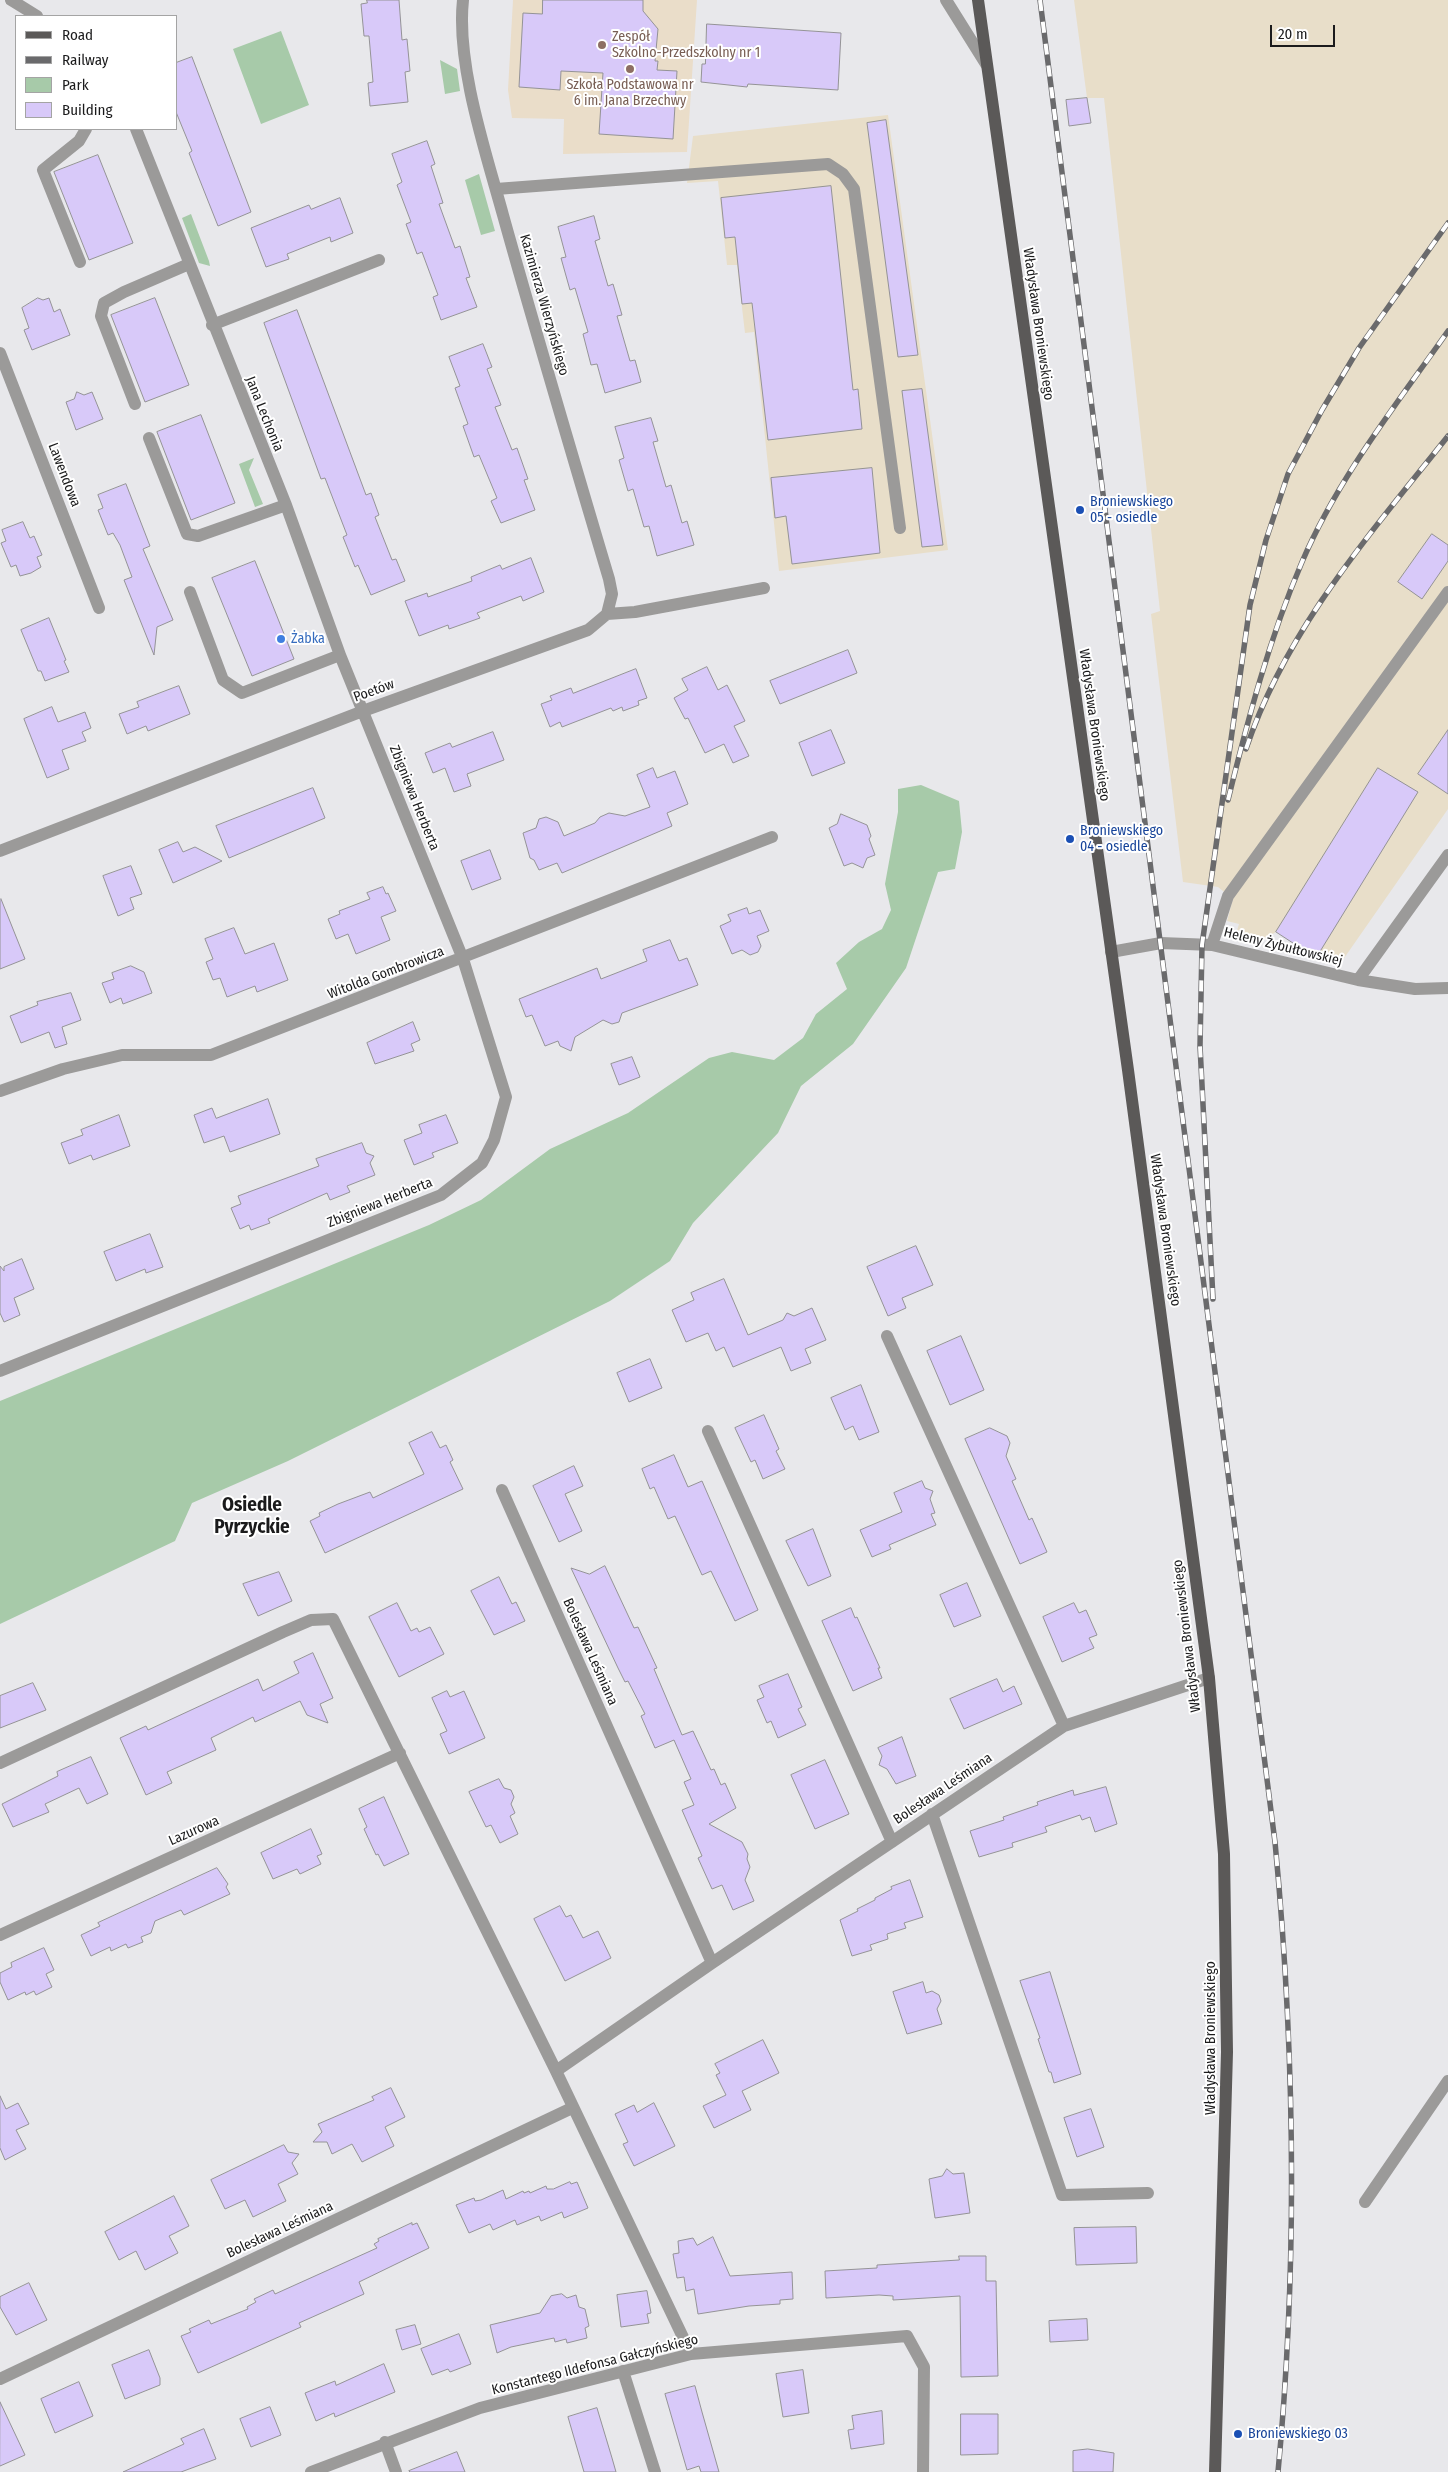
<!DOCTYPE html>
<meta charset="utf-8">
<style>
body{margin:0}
#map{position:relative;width:1448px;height:2472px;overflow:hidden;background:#e8e8eb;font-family:"Fira Sans Condensed",sans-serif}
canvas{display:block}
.legend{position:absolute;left:15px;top:15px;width:162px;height:115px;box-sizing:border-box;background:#fff;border:1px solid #a4a4a4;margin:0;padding:6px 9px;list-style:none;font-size:15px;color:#1b1b1c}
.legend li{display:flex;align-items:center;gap:10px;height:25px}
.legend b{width:25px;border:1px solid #a4a4a4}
.scale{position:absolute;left:1270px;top:25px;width:65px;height:22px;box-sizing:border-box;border:2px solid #1b1b1c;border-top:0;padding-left:6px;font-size:15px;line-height:18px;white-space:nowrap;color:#1b1b1c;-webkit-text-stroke:4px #fff;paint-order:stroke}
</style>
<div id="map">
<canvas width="1448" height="2472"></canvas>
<ul class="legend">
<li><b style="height:6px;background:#5b5958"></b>Road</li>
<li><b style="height:6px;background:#6a6a6c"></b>Railway</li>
<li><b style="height:14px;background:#a7caa9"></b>Park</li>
<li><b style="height:14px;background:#d8c9f9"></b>Building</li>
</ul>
<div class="scale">20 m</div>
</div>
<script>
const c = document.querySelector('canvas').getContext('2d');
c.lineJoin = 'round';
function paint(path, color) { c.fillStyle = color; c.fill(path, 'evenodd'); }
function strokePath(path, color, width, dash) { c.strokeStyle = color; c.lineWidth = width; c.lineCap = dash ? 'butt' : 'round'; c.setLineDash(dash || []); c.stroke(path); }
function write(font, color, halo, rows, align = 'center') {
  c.font = font + ' "Fira Sans Condensed",sans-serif'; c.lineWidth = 4; c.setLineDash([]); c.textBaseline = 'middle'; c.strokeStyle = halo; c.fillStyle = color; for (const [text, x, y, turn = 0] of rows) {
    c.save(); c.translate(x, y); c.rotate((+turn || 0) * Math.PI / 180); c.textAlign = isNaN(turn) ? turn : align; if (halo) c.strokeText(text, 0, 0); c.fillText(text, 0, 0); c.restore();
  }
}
paint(new Path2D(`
 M1074 0H1448V809L1340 964 1316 958 1276 932 1255 944 1235 938 1239 924 1227 921 1233 899 1218 887 1183 882 1151 614 1160 611 1104 98H1087Z
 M888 115 948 550 779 571 754 332 745 333 737 265H727L718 181 687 183 693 136Z`), '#e8dec9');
paint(new Path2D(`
 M513 0H697L687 152 563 154 564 119 512 118 508 90Z`), '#eaddc9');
paint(new Path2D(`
 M281 31 309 105 261 124 233 49Z
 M440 60 457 69 460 91 445 94Z
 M479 174 495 231 481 235 465 180Z
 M191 214 209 261 210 266 199 263 182 218Z
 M254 458 249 470 263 504 255 507 239 464Z
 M921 785 959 801 962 832 955 869 938 872 906 968 853 1044 801 1086 778 1133 693 1223 670 1261 610 1301 288 1461 192 1503 175 1541 0 1624V1401L429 1225 481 1200 550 1149 628 1113 709 1058 732 1052 774 1060 803 1038 816 1014 847 989 836 963 859 942 882 929 891 910 885 884 898 812V789Z`), '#a7caa9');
const building = new Path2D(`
 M367 0H399L402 40 407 39 410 71 405 72 408 102 370 106 368 83 373 82 369 36H364L361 4 367 3Z
 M543 0H643V11L658 29 655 61H658L657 70 677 71 673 139 599 134 603 73 561 71 560 90 519 87 523 13 542 14Z
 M707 24 841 33 838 90 748 84 747 87 701 82 702 64H705Z
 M192 57 251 212 218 226 189 153 192 151 176 112V63Z
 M1087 98 1091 123 1069 126 1066 100Z
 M886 120 918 355 898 357 867 123Z
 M427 141 435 164 431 166 443 203 439 204 455 248 460 246 470 277 466 278 477 307 441 320 433 297 438 295 422 252 417 254 406 224 411 222 397 185 402 182 392 154Z
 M98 155 133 243 89 260 54 172Z
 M831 186 853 390 858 389 862 429 768 440 752 303 742 304 735 237 725 238 721 198Z
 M340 198 353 233 331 242 330 237 287 254 289 259 266 267 251 228 309 205 311 209Z
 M594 216 600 239 595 241 608 286 613 284 622 315 617 316 630 361 635 360 641 382 605 393 597 364 591 365 583 334 588 332 575 288 570 290 561 258 566 257 558 227Z
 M38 298 43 300 49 298 54 312 60 309 70 335 32 350 24 330 29 328 22 308Z
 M155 298 189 385 145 402 111 315Z
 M297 310 366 495 371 493 379 515 375 517 392 560 396 559 405 581 371 595 358 565 355 567 343 537 347 535 325 478 321 479 264 323Z
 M483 344 492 367 487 369 501 405 495 407 512 450 517 448 528 479 524 480 535 510 501 523 491 501 497 498 479 455 474 457 463 426 468 424 455 388 460 386 449 357Z
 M922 389 943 545 922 547 902 391Z
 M77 392 84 395 92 392 103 419 76 430 66 402 74 399Z
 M201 415 235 503 191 520 157 432Z
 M651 418 658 441 653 442 666 487 671 485 682 523 687 521 694 545 657 556 649 526 644 527 633 489 628 491 619 460 624 458 615 427Z
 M872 468 880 553 792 564 786 516 775 518 771 478Z
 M126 484 150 546 143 549 173 620 157 627 154 655 124 580 132 577 120 545 113 533 108 535 98 510 103 508 98 495Z
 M23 522 30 538 34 536 42 555 37 557 41 567 31 573 20 576 16 565 11 567 1 543 6 541 2 530Z
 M1432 534 1448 545V561L1422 599 1398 582Z
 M531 558 544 592 523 601 521 596 477 613 480 618 449 629 448 625 419 636 405 601 427 593 428 597 472 581 471 577 500 565 502 569Z
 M255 561 294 659 252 676 212 578Z
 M49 618 66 660 64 661 69 672 45 681 41 671H38L21 630Z
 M848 650 857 673 780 704 770 681Z
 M707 667 718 690 727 685 745 721 734 726 749 756 733 763 724 744 705 753 688 718 685 719 674 698 688 690 682 679Z
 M636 669 647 698 638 701 639 705 623 711 622 707 613 711 611 708 562 727 560 722 550 727 541 704 552 700 550 696 571 688 573 693Z
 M179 686 190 714 148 731 146 726 127 734 119 714 139 707 137 702Z
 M52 707 58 722 85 712 91 728 82 732 86 741 62 750 69 769 47 778 24 719Z
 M831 730 845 763 812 776 799 743Z
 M1448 730V794L1418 774Z
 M493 732 504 760 467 774 471 786 454 792 445 768 433 773 425 753 450 743 452 747Z
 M653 768 657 778 675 771 688 804 667 813 672 826 562 873 557 863 539 870 534 860 530 858 523 833 536 828 539 819 546 817 558 822 564 836 595 823 600 817 609 813 625 816 650 807 637 775Z
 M1378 768 1418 792 1316 958 1276 932Z
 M313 788 325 818 229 858 216 826Z
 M841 814 867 825 871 836 869 839 875 855 867 858 863 868 852 863 844 866 829 828 837 824Z
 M178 842 183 852 195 847 222 861 173 883 159 850Z
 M490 850 501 879 472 890 461 861Z
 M131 866 142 894 130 898 134 909 118 916 103 876Z
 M383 887 386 894 388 893 396 911 381 917 390 940 356 954 348 934 336 939 328 919 340 914 339 911 370 899 367 893Z
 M1 899 25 959 0 969V900Z
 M747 908 749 914 760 910 769 931 757 936 761 946 758 952 750 955 742 950 732 954 720 926 731 921 728 915Z
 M234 928 245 954 274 943 288 980 257 992 255 986 227 997 220 978 213 980 206 962 213 959 205 939Z
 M670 940 679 961 687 958 698 985 622 1013 619 1022 612 1024 603 1020 575 1037 571 1051 560 1046 558 1041 545 1046 532 1015 526 1017 519 999 597 968 601 979 647 961 643 950Z
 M131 966 144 972 152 993 123 1004 121 998 110 1003 102 983 114 979 112 973Z
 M71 993 81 1020 62 1027 67 1044 55 1048 49 1032 21 1043 10 1016 38 1005 37 1002Z
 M413 1022 420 1040 411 1044 414 1051 375 1064 367 1043Z
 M632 1057 640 1077 619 1085 611 1064Z
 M268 1099 280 1134 230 1152 224 1136 204 1143 194 1115 212 1108 216 1118Z
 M119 1115 130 1146 93 1160 91 1155 69 1164 61 1143 83 1135 81 1130Z
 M446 1115 458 1143 432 1153 434 1157 414 1165 404 1140 422 1133 419 1125Z
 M362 1143 366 1153 374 1156 370 1163 375 1175 347 1186 350 1192 330 1200 327 1193 268 1219 270 1223 251 1230 249 1225 240 1229 231 1208 241 1204 238 1196 319 1166 316 1159Z
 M150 1234 163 1267 146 1273 145 1269 116 1281 104 1252Z
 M916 1246 933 1285 902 1298 906 1308 888 1316 867 1267Z
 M22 1259 34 1289 14 1298 20 1315 4 1322 0 1313V1266L4 1271V1267Z
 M724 1279 748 1335 783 1320 787 1313 794 1316 812 1308 826 1340 805 1349 811 1363 791 1371 781 1347 733 1367 724 1347 716 1351 708 1333 686 1342 672 1310 694 1300 691 1293Z
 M961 1336 984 1390 950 1405 927 1351Z
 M650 1359 662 1388 629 1402 617 1373Z
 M861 1385 879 1432 859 1440 853 1426 845 1430 831 1398Z
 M764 1415 779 1449 776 1451 785 1469 763 1479 755 1460 751 1462 735 1428Z
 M990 1428 1007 1436 1010 1443 1006 1456 1016 1479 1012 1481 1029 1520 1032 1518 1047 1552 1020 1564 965 1439Z
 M432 1432 440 1448 446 1445 453 1460 450 1462 463 1489 325 1553 310 1521 320 1516 319 1513 338 1504 370 1492 373 1498 424 1474 409 1443Z
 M674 1455 688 1487 702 1481 758 1610 735 1621 711 1571 702 1575 675 1516 668 1519 654 1487 650 1489 642 1469Z
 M574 1466 583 1486 565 1494 582 1531 559 1542 533 1486Z
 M922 1481 925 1488 933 1491 930 1499 935 1513 931 1514 936 1525 889 1545 891 1549 872 1557 860 1530 902 1512 894 1493Z
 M813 1529 831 1576 808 1586 786 1541Z
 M605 1566 634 1628 638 1627 657 1668 654 1669 682 1735 693 1731 711 1770 714 1769 721 1785 725 1783 736 1808 709 1824 742 1842 748 1854 747 1859 750 1867 745 1880 754 1901 733 1910 722 1885 712 1889 698 1858 702 1856 682 1810 694 1805 684 1782 691 1779 674 1740 655 1748 641 1716 645 1714 628 1681 625 1682 618 1668 571 1568 589 1574Z
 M279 1572 292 1601 258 1616 243 1584Z
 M499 1577 512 1604 516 1602 525 1621 494 1635 471 1591Z
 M967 1583 981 1616 954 1627 940 1595Z
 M397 1603 411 1631 417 1628 419 1632 430 1627 444 1654 399 1677 369 1617Z
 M1074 1603 1079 1613 1086 1610 1097 1635 1089 1638 1094 1648 1062 1662 1043 1617Z
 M851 1608 855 1618 857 1617 880 1668H878L882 1678 853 1691 822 1621Z
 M313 1653 333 1698 320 1704 328 1723 307 1715 300 1701 255 1722 253 1717 211 1738 216 1750 167 1772 172 1783 146 1795 120 1738 146 1726 148 1730 258 1679 263 1691 299 1673 294 1662Z
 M788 1674 802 1707 798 1709 806 1725 778 1738 771 1721 767 1723 757 1700 764 1697 759 1686Z
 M997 1679 1003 1692 1014 1686 1022 1704 964 1729 950 1699Z
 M33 1683 46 1710 0 1728V1696Z
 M447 1691 450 1697 464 1691 485 1738 449 1754 440 1734 447 1731 432 1698Z
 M902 1737 916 1776 896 1784 887 1769 879 1765 882 1756 878 1748Z
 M91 1757 108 1794 87 1804 79 1788 45 1804 49 1812 13 1827 2 1804 58 1776 57 1772Z
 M825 1760 849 1814 815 1829 791 1775Z
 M499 1779 504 1788 511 1790 514 1797 511 1804 515 1813 510 1816 518 1834 500 1843 491 1825 486 1827 469 1792Z
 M1106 1787 1117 1824 1095 1832 1090 1817 1082 1820 1080 1815 1045 1827 1047 1832 1012 1843 1013 1847 979 1857 970 1831 1004 1820 1003 1817 1038 1805 1037 1802 1073 1790 1074 1795Z
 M384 1797 409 1854 384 1866 378 1854 376 1855 364 1829 367 1827 359 1809Z
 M311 1829 322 1854 317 1856 321 1864 300 1874 297 1869 273 1879 261 1853Z
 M217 1868 228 1884 226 1887 230 1894 184 1915 181 1910 155 1921 151 1933 141 1937 143 1942 128 1948 126 1944 111 1951 110 1947 91 1956 81 1935 100 1926 98 1923Z
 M910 1880 923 1917 904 1923 906 1928 887 1934 888 1939 870 1945 872 1950 852 1956 840 1920 858 1911 857 1909 875 1900V1898L892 1889 891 1887Z
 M560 1906 566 1917 571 1915 583 1938 598 1931 611 1958 565 1981 534 1919Z
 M44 1948 54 1970 46 1974 52 1987 36 1995 34 1991 26 1995 25 1992 8 2000 0 1982V1973L12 1967 11 1963Z
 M1050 1972 1081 2074 1054 2083 1051 2072H1049L1038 2039 1040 2038 1020 1981Z
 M923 1982 926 1993 932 1991 939 1995 941 2001 937 2009 942 2024 907 2034 893 1992Z
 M763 2040 779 2073 742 2091 751 2110 714 2128 703 2106 726 2095 716 2075 720 2073 715 2064Z
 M391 2088 405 2117 385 2127 394 2146 362 2162 352 2144 332 2154 327 2142H313L322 2132 318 2124 374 2100 372 2097Z
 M0 2096 6 2109 18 2103 29 2124 16 2130 26 2149 5 2160 0 2148Z
 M654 2103 675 2146 634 2166 623 2144 628 2142 615 2114 634 2105 637 2112Z
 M1091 2109 1104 2147 1077 2157 1064 2118Z
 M284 2145 288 2152 299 2154 292 2163 298 2174 278 2184 286 2201 253 2217 245 2200 225 2209 211 2180Z
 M947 2169 953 2174 964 2173 970 2213 935 2218 929 2179 942 2176Z
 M570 2182 571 2184 577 2182 588 2208 564 2218 562 2212 541 2221 539 2216 517 2225 515 2220 493 2230 490 2224 469 2233 456 2205 474 2198 475 2201 481 2200 503 2190 506 2199 523 2191 524 2193 529 2191 530 2193 546 2186 547 2189H553Z
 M174 2196 189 2226 169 2236 178 2253 145 2270 136 2251 119 2260 105 2232Z
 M412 2223V2225L417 2223 429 2248 359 2282 364 2294 299 2323 301 2327 198 2373 181 2336 191 2332 189 2329 209 2320 211 2324 248 2309 247 2307 256 2302 254 2299 273 2290 275 2294 377 2248 374 2244 379 2241 378 2239Z
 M1136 2227 1137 2263 1076 2265 1074 2228Z
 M713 2237 730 2276 792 2272 793 2299 780 2300V2304L749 2306 698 2314 694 2289 686 2291 684 2277 677 2278 673 2254 679 2253 678 2241 693 2238 697 2245Z
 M959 2256H986V2281H996L998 2376 961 2377 960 2296 893 2300V2296L879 2295 826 2298 825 2271 877 2268V2265L959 2260Z
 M29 2283 47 2320 16 2335 0 2307V2297Z
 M647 2291 651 2313 647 2314 649 2323 621 2327 617 2295Z
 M562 2294 567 2298 576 2295 579 2307 585 2309 589 2326 585 2328 587 2338 567 2343 566 2339 555 2342 554 2338 511 2347 497 2353 490 2325 540 2313 551 2296Z
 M1087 2319 1088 2340 1050 2342 1049 2321Z
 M415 2325 421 2344 402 2350 396 2330Z
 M459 2334 471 2364 450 2372 448 2369 432 2375 421 2349Z
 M149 2350 160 2378V2385L125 2399 112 2365Z
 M384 2364 395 2392 335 2417 334 2413 316 2421 305 2393 335 2381 336 2385Z
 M803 2370 809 2413 783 2417 776 2374Z
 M79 2382 93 2416 55 2433 41 2399Z
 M695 2386 702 2412 719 2472H701L699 2466 687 2470 665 2394Z
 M0 2402 25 2455 0 2466Z
 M270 2407 281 2435 251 2447 240 2419Z
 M597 2408 612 2458 616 2472H584L568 2417Z
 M882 2411 884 2444 851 2449 848 2430 854 2429 852 2416Z
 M961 2414H998V2454L961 2455Z
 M204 2429 216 2459 181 2472H123L184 2444 181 2439Z
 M1088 2449 1114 2453 1113 2472H1073V2451Z
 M457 2452 465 2472H410L409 2471Z`);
paint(building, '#d8c9f9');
strokePath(building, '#949396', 1);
strokePath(new Path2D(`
 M11 0 37 16
 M463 0C456 64 486 153 503 215 537 337 573 458 609 579L612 594 607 614
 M946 0 986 64
 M496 189 828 164 843 174 854 189 900 528
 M80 262 43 170 79 141 86 129
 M212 325 379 260
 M0 353 99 608
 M135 404 101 316 104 303 124 292 189 264
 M149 438 187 534 198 536 286 505
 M190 592 223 680 242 693 340 655
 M0 851 363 711 588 630 607 614 635 612 764 588
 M1212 945 1228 896 1448 592
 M1111 952 1161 943 1212 945 1358 980 1415 989 1448 988
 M1358 980 1448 855
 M0 1091 63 1069 122 1055H211L772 837
 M887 1336 1064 1726
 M0 1371 441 1195 482 1163 494 1140 506 1097 463 959 340 655 286 505 136 129
 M708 1431 892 1842
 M502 1490 712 1963
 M0 1763 283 1632 311 1620 333 1619 556 2071 691 2354
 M932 1814 1062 2195 1148 2193
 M0 1935 400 1753
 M556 2071 712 1963 1064 1726 1209 1678
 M1365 2202 1448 2081
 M623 2371 655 2472
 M0 2379 572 2108
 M385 2442 396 2472
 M311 2472 480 2408 691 2354 907 2336 924 2367 923 2472`), '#9b9a99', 12);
strokePath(new Path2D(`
 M978 0 1128 1070 1209 1678 1224 1854 1227 2052 1215 2472`), '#5b5958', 12);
const rail = new Path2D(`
 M1040 0 1275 1842C1295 2052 1298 2262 1278 2472
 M1246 749C1286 629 1370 534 1448 436
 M1228 800C1248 719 1269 639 1302 562 1338 478 1396 405 1448 331
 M1213 1299 1200 1046 1202 945 1250 605 1266 540 1288 474 1322 410 1359 348 1448 223`);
strokePath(rail, '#6a6a6c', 5.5);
strokePath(rail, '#fff', 4, [11]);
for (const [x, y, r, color] of [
 [602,45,5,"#8d6e63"],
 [630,69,5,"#8d6e63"],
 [1080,510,5,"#1a4fb4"],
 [281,639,5,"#3f7fe0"],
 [1070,839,5,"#1a4fb4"],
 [1238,2434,5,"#1a4fb4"]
]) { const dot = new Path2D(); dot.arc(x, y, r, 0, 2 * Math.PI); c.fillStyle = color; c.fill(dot); strokePath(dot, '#fff', 2); }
write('14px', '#785e54', '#fff', [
 ["Zespół",612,37],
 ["Szkolno-Przedszkolny nr 1",612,53],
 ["Szkoła Podstawowa nr",630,85,"center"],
 ["6 im. Jana Brzechwy",630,101,"center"]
], 'left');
write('14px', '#1b1b1c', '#fff', [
 ["Kazimierza Wierzyńskiego",544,305,74],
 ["Władysława Broniewskiego",1038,324,82],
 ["Jana Lechonia",264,414,68],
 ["Lawendowa",64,475,69],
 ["Poetów",374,691,-20],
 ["Władysława Broniewskiego",1094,725,82],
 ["Zbigniewa Herberta",414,798,68],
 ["Heleny Żybułtowskiej",1283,947,14],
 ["Witolda Gombrowicza",386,973,-21],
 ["Zbigniewa Herberta",380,1203,-22],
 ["Władysława Broniewskiego",1165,1230,82],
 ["Władysława Broniewskiego",1187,1636,-97],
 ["Bolesława Leśmiana",590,1652,66],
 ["Bolesława Leśmiana",943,1789,-34],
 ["Lazurowa",194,1831,-24],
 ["Władysława Broniewskiego",1211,2038,-90],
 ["Bolesława Leśmiana",280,2230,-25],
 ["Konstantego Ildefonsa Gałczyńskiego",595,2365,-14]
]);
write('14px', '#164399', '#fff', [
 ["Broniewskiego",1090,502],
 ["05 - osiedle",1090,518],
 ["Broniewskiego",1080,831],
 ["04 - osiedle",1080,847],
 ["Broniewskiego 03",1248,2434]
], 'left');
write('14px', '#366cbe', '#fff', [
 ["Żabka",291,639]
], 'left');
write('bold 19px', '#1b1b1c', '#fff', [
 ["Osiedle",252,1506],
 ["Pyrzyckie",252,1528]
]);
</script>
